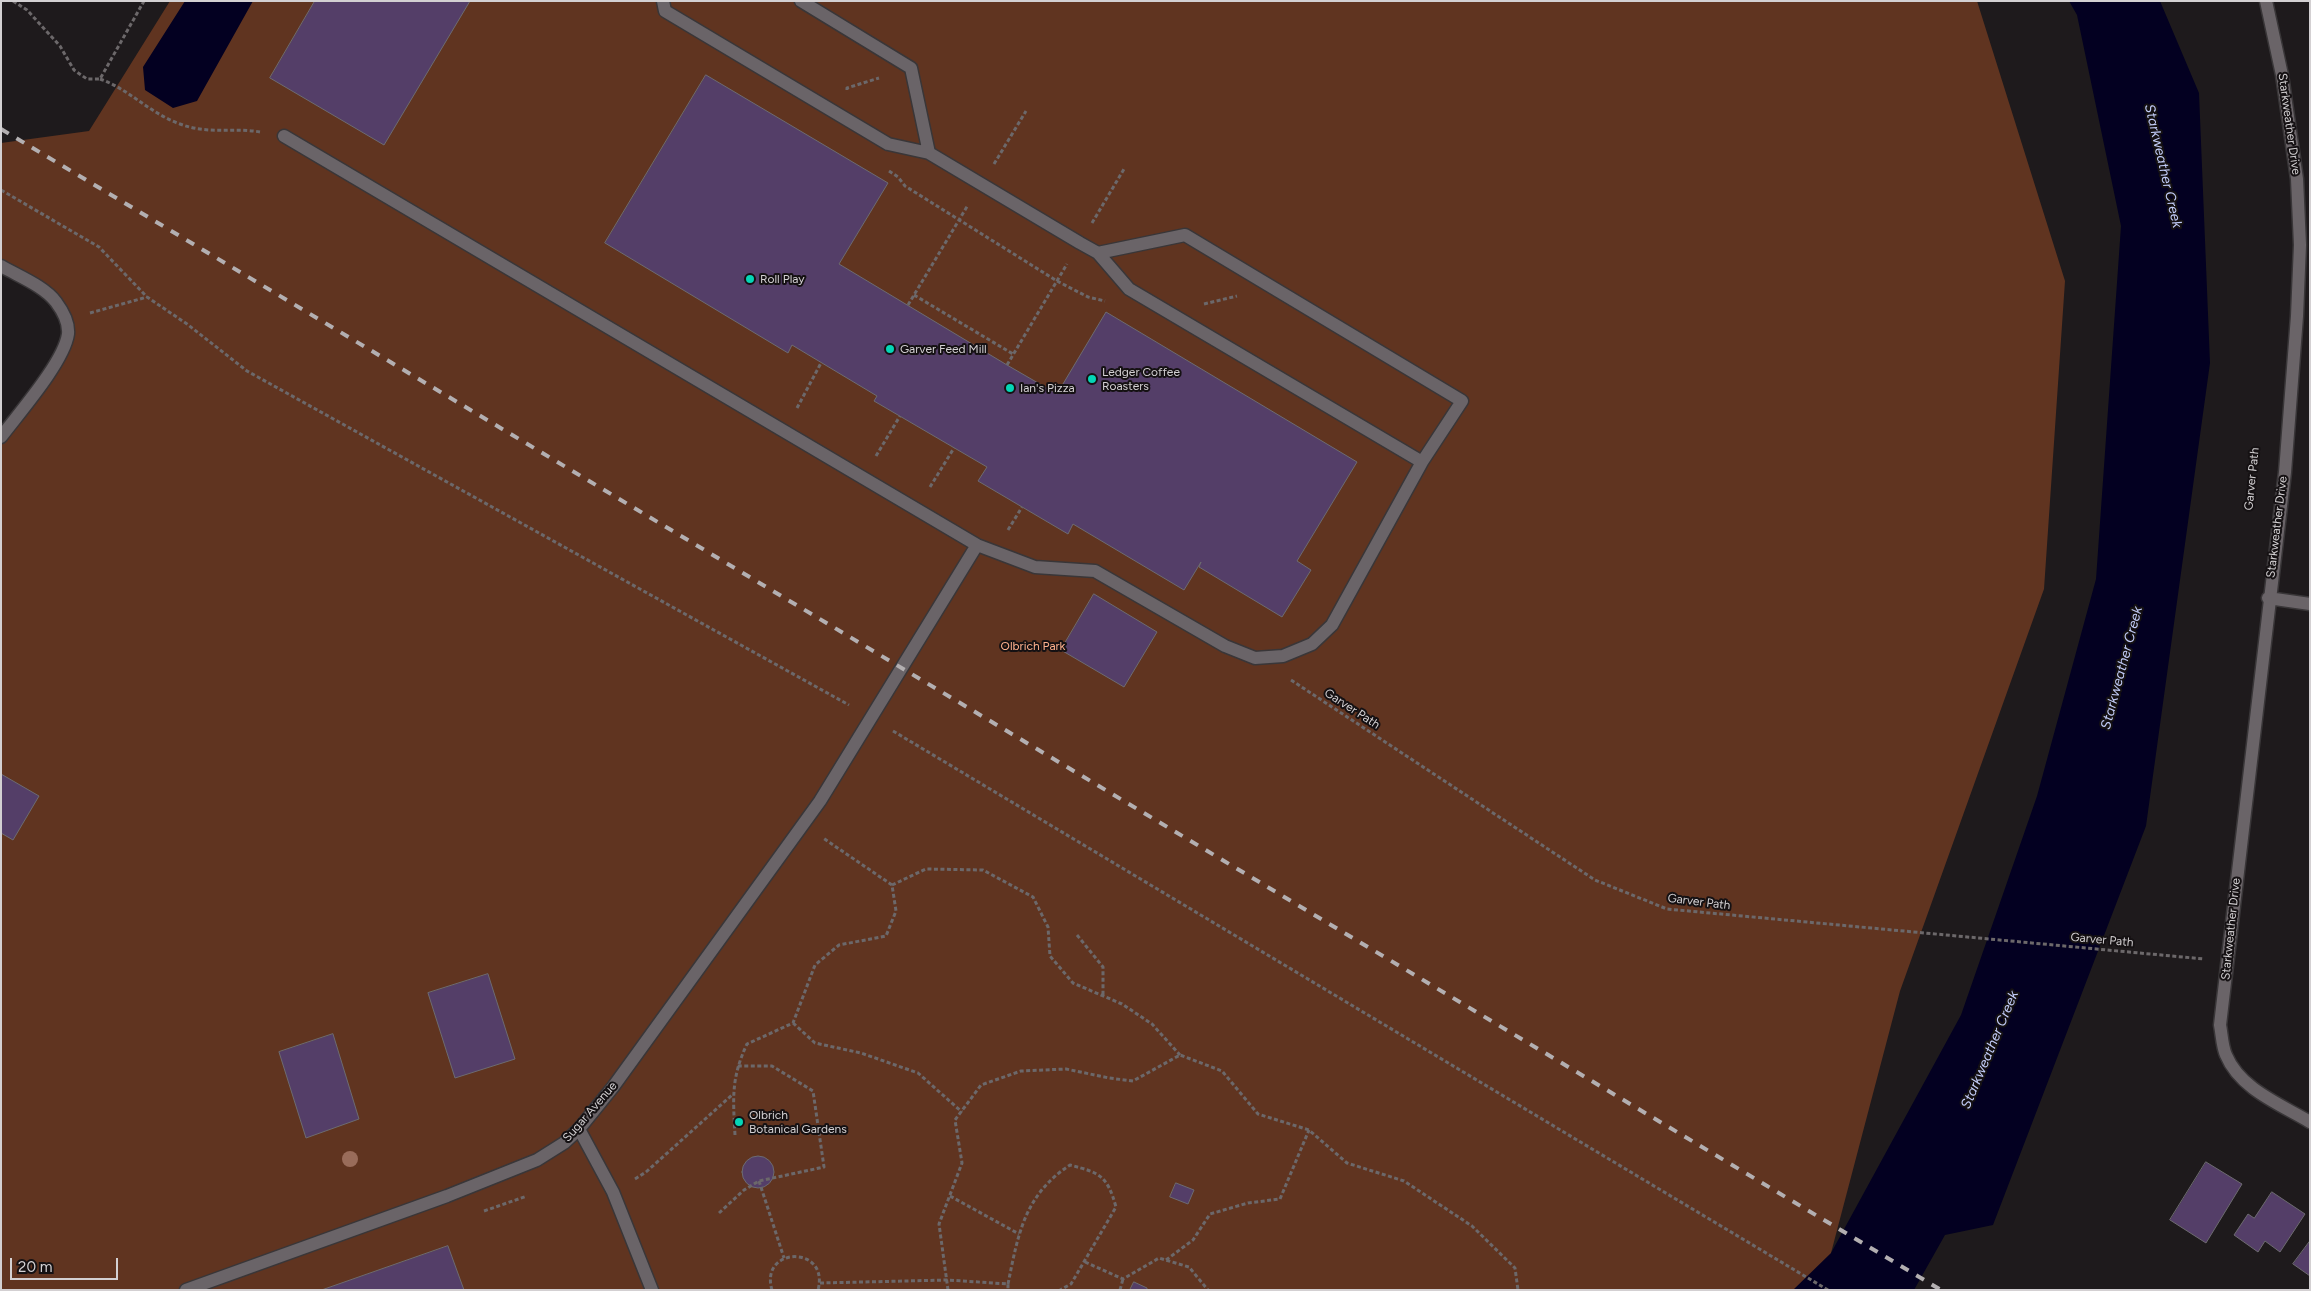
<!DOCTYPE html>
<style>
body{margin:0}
#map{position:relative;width:2311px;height:1291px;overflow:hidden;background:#1e1a1c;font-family:Figtree,sans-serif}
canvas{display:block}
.frame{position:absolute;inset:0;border:2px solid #d3d0d2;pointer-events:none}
.scale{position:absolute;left:10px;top:1258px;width:108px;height:22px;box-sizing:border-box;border:2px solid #d3d0d2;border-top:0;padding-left:6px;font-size:15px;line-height:18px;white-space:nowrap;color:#d3d0d2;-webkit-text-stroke:4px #151113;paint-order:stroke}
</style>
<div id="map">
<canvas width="2311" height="1291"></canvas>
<div class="frame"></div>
<div class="scale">20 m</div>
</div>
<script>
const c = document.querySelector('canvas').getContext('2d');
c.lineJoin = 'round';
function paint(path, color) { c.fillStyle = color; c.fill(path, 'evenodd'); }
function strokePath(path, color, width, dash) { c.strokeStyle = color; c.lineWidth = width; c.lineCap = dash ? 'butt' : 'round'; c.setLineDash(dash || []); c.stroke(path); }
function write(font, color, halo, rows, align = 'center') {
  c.font = font + ' Figtree,sans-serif'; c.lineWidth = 4; c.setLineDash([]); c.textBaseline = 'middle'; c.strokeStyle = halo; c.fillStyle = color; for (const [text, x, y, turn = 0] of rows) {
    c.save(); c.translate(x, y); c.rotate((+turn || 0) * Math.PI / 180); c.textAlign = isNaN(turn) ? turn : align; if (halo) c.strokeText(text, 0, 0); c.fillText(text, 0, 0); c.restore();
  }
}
paint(new Path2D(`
 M170 1H1977L2065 281 2044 589 1900 991 1831 1253 1894 1290H1V437L68 334 55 301 1 266V143L89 131Z`), '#603420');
paint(new Path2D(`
 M185 1H253L197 101 173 108 145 90 143 67Z
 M2069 1H2160L2199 93 2210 363 2146 826 1993 1225 1945 1235 1914 1290H1793L1831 1253 1961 1015 2037 796 2096 579 2121 226 2077 15Z`), '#030021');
const building = new Path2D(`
 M315 1H470L384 145 270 78Z
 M706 75 888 183 839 264 1007 365 1057 394 1106 312 1357 462 1297 561 1311 570 1282 617 1199 567 1201 562 1184 590 1073 524 1068 534 978 481 987 467 874 401 877 396 792 345 788 353 605 243Z
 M1094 594 1157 632 1124 687 1061 650Z
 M1 774 39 796 13 840 1 833Z
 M488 974 515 1059 455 1078 428 993Z
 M333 1034 359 1119 306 1138 279 1052Z
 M742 1172a16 16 0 1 1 32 0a16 16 0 1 1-32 0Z
 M2206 1162 2242 1184 2206 1243 2170 1220Z
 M1176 1183 1194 1190 1188 1204 1170 1197Z
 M2272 1192 2305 1214 2280 1252 2265 1241 2258 1252 2234 1235 2248 1214 2254 1218Z
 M2310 1241V1276L2293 1264Z
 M448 1246 464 1290H322Z
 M1134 1282 1147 1288V1290H1130Z`);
paint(building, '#543e68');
strokePath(building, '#6d6b70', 1);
const service = new Path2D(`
 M663 1 665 11 888 144 929 153 1080 243 1098 253 1129 289 1422 462
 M801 1 911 68 929 153
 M284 136 977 545 1035 567 1095 571 1225 646 1255 658 1283 656 1312 644 1332 625 1422 462 1462 401 1185 235 1098 253
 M579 1129 613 1192 652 1290
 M186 1290 447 1196 537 1160 564 1143 579 1129 613 1087 820 801 977 545`);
const minor = new Path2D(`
 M2266 1 2282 75 2297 179 2300 245 2297 316 2285 472 2220 1025C2222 1035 2222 1046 2226 1055 2240 1089 2280 1104 2310 1122
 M1 266C18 276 44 286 56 302 62 310 69 323 68 334 64 362 19 413 1 437
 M2268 598 2310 604`);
strokePath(service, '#393638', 15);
strokePath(minor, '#393638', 15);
strokePath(new Path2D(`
 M13 1 27 10 60 46 74 70 87 79H100L144 1
 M100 79C129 89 149 113 180 124 209 135 232 127 260 132
 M847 90V88L879 78
 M994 164 1026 111
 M889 171 898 177 905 186 1057 281 1088 297 1105 301
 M1 190 99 247 147 297 187 324 247 371 849 705
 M1092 223 1124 169
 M914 295 1013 354
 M1204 304 1237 296
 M908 305 968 205
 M90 313 147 297
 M1007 365 1067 264
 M797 408 821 363
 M876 456 900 416
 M930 487 954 448
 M1008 530 1022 507
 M1291 680 1595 880 1667 909 2204 959
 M893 731 1828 1290
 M892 885 926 869 983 870 1033 897 1048 927 1050 956 1073 983 1122 1004 1152 1024 1180 1055
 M1077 935 1103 967V996
 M793 1023 815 1043 861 1053 918 1073 962 1112
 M735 1135C733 1098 731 1078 747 1044L793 1023 815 965 839 945 886 936 896 911 892 885 823 838
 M635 1179 646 1172 732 1095
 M759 1181 784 1258
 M950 1196 1019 1234
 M484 1211 527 1196
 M719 1213 744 1190 759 1181 824 1167 813 1091 772 1066H737
 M1166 1260 1193 1240 1210 1214 1248 1203 1280 1199 1309 1130
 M1085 1262 1123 1279 1159 1258 1189 1267 1208 1290
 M820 1283 948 1280 1008 1284V1290
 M1008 1284C1018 1235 1024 1195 1070 1165 1100 1173 1107 1175 1116 1207L1071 1284 1060 1290
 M772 1290C759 1246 830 1245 818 1290
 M948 1290 939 1224 962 1163 955 1120 981 1085 1021 1071 1066 1069 1109 1078 1133 1081 1180 1055 1222 1071 1258 1114 1309 1130 1347 1163 1404 1181 1472 1226 1515 1268 1518 1290
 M1120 1290 1123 1279`), '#6c686a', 3, [4, 2.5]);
strokePath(service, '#6a6468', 12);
strokePath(minor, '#6a6468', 12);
strokePath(new Path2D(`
 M1 129 1941 1290`), '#b3afb1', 4, [9, 9]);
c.fillStyle = '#996c5a';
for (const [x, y] of [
 [350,1159]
]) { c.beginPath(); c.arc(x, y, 8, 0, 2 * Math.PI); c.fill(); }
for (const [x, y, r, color] of [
 [750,279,5,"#05d5b6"],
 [890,349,5,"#05d5b6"],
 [1092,379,5,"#05d5b6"],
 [1010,388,5,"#05d5b6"],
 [739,1122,5,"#05d5b6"]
]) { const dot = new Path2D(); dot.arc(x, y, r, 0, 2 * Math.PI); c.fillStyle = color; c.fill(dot); strokePath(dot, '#151113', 2); }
write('12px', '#d3d0d2', '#151113', [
 ["Starkweather Drive",2289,124,82],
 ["Garver Path",2252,479,-84],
 ["Starkweather Drive",2277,527,-83],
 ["Garver Path",1352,709,33],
 ["Garver Path",1699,902,7],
 ["Starkweather Drive",2231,929,-84],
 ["Garver Path",2102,940,5],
 ["Sugar Avenue",590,1112,-49]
]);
write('12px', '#d3d0d2', '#151113', [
 ["Roll Play",760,279],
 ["Garver Feed Mill",900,349],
 ["Ledger Coffee",1102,372],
 ["Roasters",1102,386],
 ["Ian's Pizza",1020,388],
 ["Olbrich",749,1115],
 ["Botanical Gardens",749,1129]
], 'left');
write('12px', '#feb08d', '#151113', [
 ["Olbrich Park",1033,646]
]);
write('italic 14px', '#c2ccf8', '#151113', [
 ["Starkweather Creek",2163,166,77],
 ["Starkweather Creek",2122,668,-75],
 ["Starkweather Creek",1990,1050,-67]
]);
</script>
